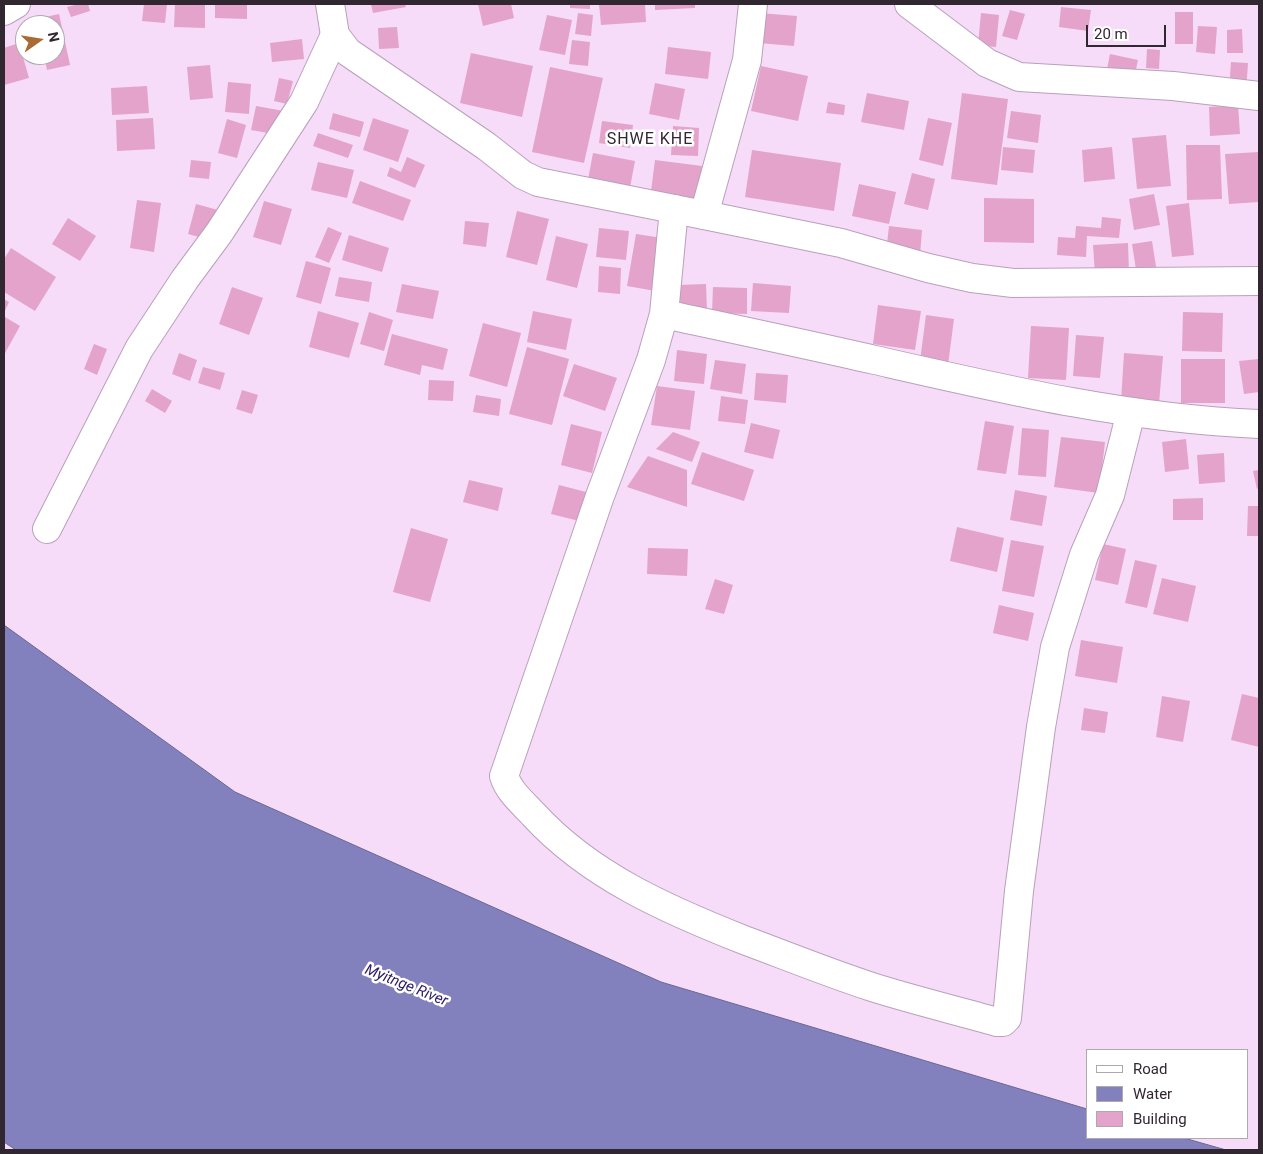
<!DOCTYPE html>
<style>
body{margin:0}
#map{position:relative;width:1263px;height:1154px;overflow:hidden;background:#f6dcf8;font-family:Roboto,sans-serif}
canvas{display:block}
.frame{position:absolute;inset:0;border:5px solid #312731;pointer-events:none}
.legend{position:absolute;left:1086px;top:1049px;width:162px;height:90px;box-sizing:border-box;background:#fff;border:1px solid #ada9ad;margin:0;padding:6px 9px;list-style:none;font-size:15px;color:#312731}
.legend li{display:flex;align-items:center;gap:10px;height:25px}
.legend b{width:25px;border:1px solid #ada9ad}
.north{position:absolute;left:15px;top:15px;width:50px;height:50px;box-sizing:border-box;background:#fff;border:1px solid #ada9ad;border-radius:50%;rotate:77deg;font-size:14px;font-weight:700;line-height:20px;text-align:center;color:#312731}
.north::after{content:'';display:block;margin:auto;width:18px;height:22px;background:#aa6a33;clip-path:polygon(50% 0,100% 100%,50% 72%,0 100%)}
.scale{position:absolute;left:1086px;top:25px;width:80px;height:22px;box-sizing:border-box;border:2px solid #312731;border-top:0;padding-left:6px;font-size:15px;line-height:18px;white-space:nowrap;color:#312731;-webkit-text-stroke:4px #fff;paint-order:stroke}
</style>
<div id="map">
<canvas width="1263" height="1154"></canvas>
<div class="frame"></div>
<ul class="legend">
<li><b style="height:6px;background:#fff"></b>Road</li>
<li><b style="height:14px;background:#8381bd"></b>Water</li>
<li><b style="height:14px;background:#e4a3ca"></b>Building</li>
</ul>
<div class="north">N</div>
<div class="scale">20 m</div>
</div>
<script>
const c = document.querySelector('canvas').getContext('2d');
c.lineJoin = 'round';
function paint(path, color) { c.fillStyle = color; c.fill(path, 'evenodd'); }
function strokePath(path, color, width, dash) { c.strokeStyle = color; c.lineWidth = width; c.lineCap = dash ? 'butt' : 'round'; c.setLineDash(dash || []); c.stroke(path); }
function write(font, color, halo, rows, align = 'center') {
  c.font = font + ' Roboto,sans-serif'; c.lineWidth = 5; c.setLineDash([]); c.textBaseline = 'middle'; c.strokeStyle = halo; c.fillStyle = color; for (const [text, x, y, turn = 0] of rows) {
    c.save(); c.translate(x, y); c.rotate((+turn || 0) * Math.PI / 180); c.textAlign = isNaN(turn) ? turn : align; if (halo) c.strokeText(text, 0, 0); c.fillText(text, 0, 0); c.restore();
  }
}
const water = new Path2D(`
 M4 625 235 792 661 982 1087 1109V1138H1184L1226 1150H16L4 1142Z`);
paint(water, '#8381bd');
strokePath(water, '#6a6693', 1);
paint(new Path2D(`
 M79 4H88L90 11 71 17 67 7Z
 M144 4H167L165 23 142 21Z
 M175 4H205V28L174 27Z
 M215 4H247V19L215 18Z
 M371 4H405L406 7 373 13Z
 M478 4H511L514 18 483 26Z
 M570 4H590V9L570 8Z
 M599 4H645L646 22 601 25Z
 M655 4H695V8L655 10Z
 M1061 7 1091 10 1088 31 1059 27Z
 M1010 10 1025 14 1017 40 1002 36Z
 M1175 12H1193V44H1175Z
 M578 13 593 15 591 36 575 34Z
 M760 13 797 16 794 46 758 43Z
 M981 13 999 15 996 47 978 45Z
 M59 14 70 65 47 70 44 55H55V25H37L36 19Z
 M547 15 572 20 565 55 539 50Z
 M1198 26 1217 27 1215 54 1196 52Z
 M397 27 399 48 379 49 378 28Z
 M1242 29 1243 53H1227V30Z
 M302 39 304 59 272 62 270 43Z
 M572 40 590 42 588 66 569 64Z
 M19 43 29 78 4 85V48Z
 M668 47 711 52 708 79 665 74Z
 M1147 49 1160 50 1159 69 1146 68Z
 M471 53 533 66 522 117 460 103Z
 M1110 54 1138 60 1135 74 1107 69Z
 M1231 62 1248 63 1246 93 1229 91Z
 M210 65 213 98 190 100 187 67Z
 M761 66 808 76 798 121 751 111Z
 M550 67 603 78 584 163 532 152Z
 M279 78 293 81 287 104 274 101Z
 M228 82 251 84 249 114 225 112Z
 M655 83 685 89 679 120 649 114Z
 M147 86 149 113 112 115 111 88Z
 M867 93 909 101 904 130 861 122Z
 M962 93 1008 99 997 185 951 179Z
 M828 102 845 105 844 115 826 113Z
 M1238 105 1240 134 1210 136 1209 107Z
 M256 106 284 111 279 135 251 130Z
 M1011 111 1041 115 1038 143 1007 138Z
 M333 113 364 122 360 137 329 129Z
 M153 118 155 149 117 151 116 120Z
 M373 118 409 130 398 162 363 150Z
 M928 118 952 123 943 166 919 160Z
 M227 119 246 125 237 158 218 153Z
 M602 121 633 125 630 148 599 143Z
 M673 126 699 128 698 156 671 155Z
 M318 133 353 145 348 158 313 146Z
 M1166 135 1171 186 1137 189 1132 138Z
 M1186 145H1220L1222 199 1187 200Z
 M1003 147 1035 150 1033 173 1001 170Z
 M1112 147 1115 179 1084 182 1082 150Z
 M752 150 841 163 834 211 745 197Z
 M1259 152V202L1229 204 1225 154Z
 M593 153 635 161 629 193 587 185Z
 M407 157 425 165 415 188 387 176 390 167 401 172Z
 M191 160 211 162 209 179 189 177Z
 M655 160 702 166 697 205 650 199Z
 M318 162 354 170 347 198 311 190Z
 M912 173 935 179 928 210 904 204Z
 M360 181 411 200 403 221 352 203Z
 M859 184 896 192 889 224 852 216Z
 M1154 194 1160 225 1134 230 1129 199Z
 M984 198 1034 199V243L984 242Z
 M137 200 161 203 154 252 130 248Z
 M264 201 292 209 281 245 253 237Z
 M1189 203 1194 255 1172 257 1166 206Z
 M196 204 218 210 210 240 188 234Z
 M517 211 549 219 537 265 506 257Z
 M1102 217 1121 219 1119 238 1087 236 1086 257 1057 255 1058 237 1075 238 1076 226 1101 228Z
 M68 218 96 236 80 261 52 244Z
 M465 221 489 223 486 247 463 244Z
 M889 226 922 230 920 256 886 253Z
 M328 227 342 233 329 263 315 257Z
 M599 228 629 231 626 260 596 257Z
 M636 234 669 239 661 292 627 286Z
 M349 235 389 248 382 272 342 260Z
 M556 236 588 244 577 288 546 280Z
 M1152 241 1157 273 1137 276 1132 244Z
 M1128 243 1129 273 1095 274 1093 245Z
 M11 248 56 277 35 311 4 292V259Z
 M306 261 331 268 321 304 296 297Z
 M599 266 621 268 620 294 598 292Z
 M339 277 372 282 369 302 335 296Z
 M753 283 791 286 789 313 751 311Z
 M402 284 439 291 433 319 396 312Z
 M706 284 707 311 681 313 679 285Z
 M232 287 263 298 249 335 219 324Z
 M713 287 747 288V314L712 313Z
 M4 299 9 302 4 313Z
 M878 305 921 311 915 350 873 344Z
 M318 311 359 323 349 358 309 347Z
 M533 311 572 319 566 350 527 342Z
 M369 312 393 320 384 351 360 344Z
 M1183 312 1223 313 1222 352 1182 351Z
 M926 315 954 319 948 365 920 361Z
 M5 317 20 326 4 355V319Z
 M483 323 521 333 507 387 469 376Z
 M1031 326 1069 328 1066 380 1028 378Z
 M392 334 448 349 443 370 422 365 420 375 384 365Z
 M1076 335 1104 337 1100 378 1073 376Z
 M94 344 107 349 97 375 84 369Z
 M527 347 569 359 552 425 509 414Z
 M677 350 707 354 704 384 674 381Z
 M179 353 197 360 190 381 172 374Z
 M1124 353 1163 356 1159 404 1121 401Z
 M1181 359H1225V403H1181Z
 M1259 359V392L1244 394 1239 361Z
 M715 360 746 364 742 394 710 389Z
 M574 364 617 378 605 411 563 396Z
 M203 367 225 373 220 390 198 383Z
 M756 373 788 375 786 403 754 400Z
 M429 380 454 381 453 401 428 400Z
 M657 386 695 391 690 430 651 425Z
 M152 389 172 401 165 413 145 401Z
 M242 390 258 395 252 414 236 409Z
 M476 395 501 399 499 416 473 412Z
 M721 396 748 400 745 424 718 421Z
 M985 421 1014 426 1006 474 977 470Z
 M751 423 780 430 773 459 744 452Z
 M571 424 602 432 592 473 561 465Z
 M1022 428 1049 430 1046 477 1018 475Z
 M673 432 700 442 692 462 656 449Z
 M1061 437 1105 442 1099 493 1054 487Z
 M1186 439 1189 469 1165 472 1162 442Z
 M702 452 754 470 744 501 691 484Z
 M1224 453 1225 482 1199 484 1197 455Z
 M648 456 687 470V507L627 487Z
 M1259 470V488L1257 489 1253 471Z
 M469 480 503 488 498 511 463 502Z
 M559 485 590 493 583 522 551 514Z
 M1015 490 1047 496 1042 526 1010 520Z
 M1203 498V520H1173V499Z
 M1248 506H1259V536H1247Z
 M957 527 1004 538 997 572 950 561Z
 M411 528 448 539 430 602 393 592Z
 M1011 540 1044 546 1034 597 1002 591Z
 M1103 544 1126 549 1118 585 1095 580Z
 M648 548 688 549 687 576 647 574Z
 M1135 560 1157 565 1147 608 1125 603Z
 M1162 578 1196 586 1188 622 1153 614Z
 M715 579 733 585 724 614 705 609Z
 M999 605 1034 613 1028 641 993 633Z
 M1081 640 1123 647 1117 683 1075 676Z
 M1242 694 1259 698V747L1231 740Z
 M1162 696 1190 701 1183 742 1156 737Z
 M1084 708 1108 712 1105 733 1081 730Z`), '#e4a3ca');
const minor = new Path2D(`
 M909 4 987 63 1019 77 1173 86 1259 96
 M4 11 16 4
 M674 209 664 314 651 360 600 496 504 776C509 792 523 803 534 815 590 876 668 910 744 940 787 956 829 973 872 987 913 1000 955 1010 997 1022H1003L1007 1018 1019 891 1041 727 1055 647 1084 555 1110 495 1131 412
 M704 215 841 243 928 268 972 278 1013 283 1259 281
 M664 314C734 329 805 344 875 360 1002 389 1129 419 1259 424
 M47 529 139 349 185 279 219 233 304 102 335 35`);
const tertiary = new Path2D(`
 M330 4 335 35 348 52 486 146 523 175 538 182 704 215 747 60 753 4`);
strokePath(minor, '#b9a0bb', 30);
strokePath(tertiary, '#b9a0bb', 30);
strokePath(minor, '#fff', 28);
strokePath(tertiary, '#fff', 28);
write('italic 15px', '#2f216a', '#fff', [
 ["Myitnge River",406,986,22]
]);
c.letterSpacing = '1px';
write('16px', '#312731', '#fff', [
 ["SHWE KHE",650,140]
]);
c.letterSpacing = '0px';
</script>
